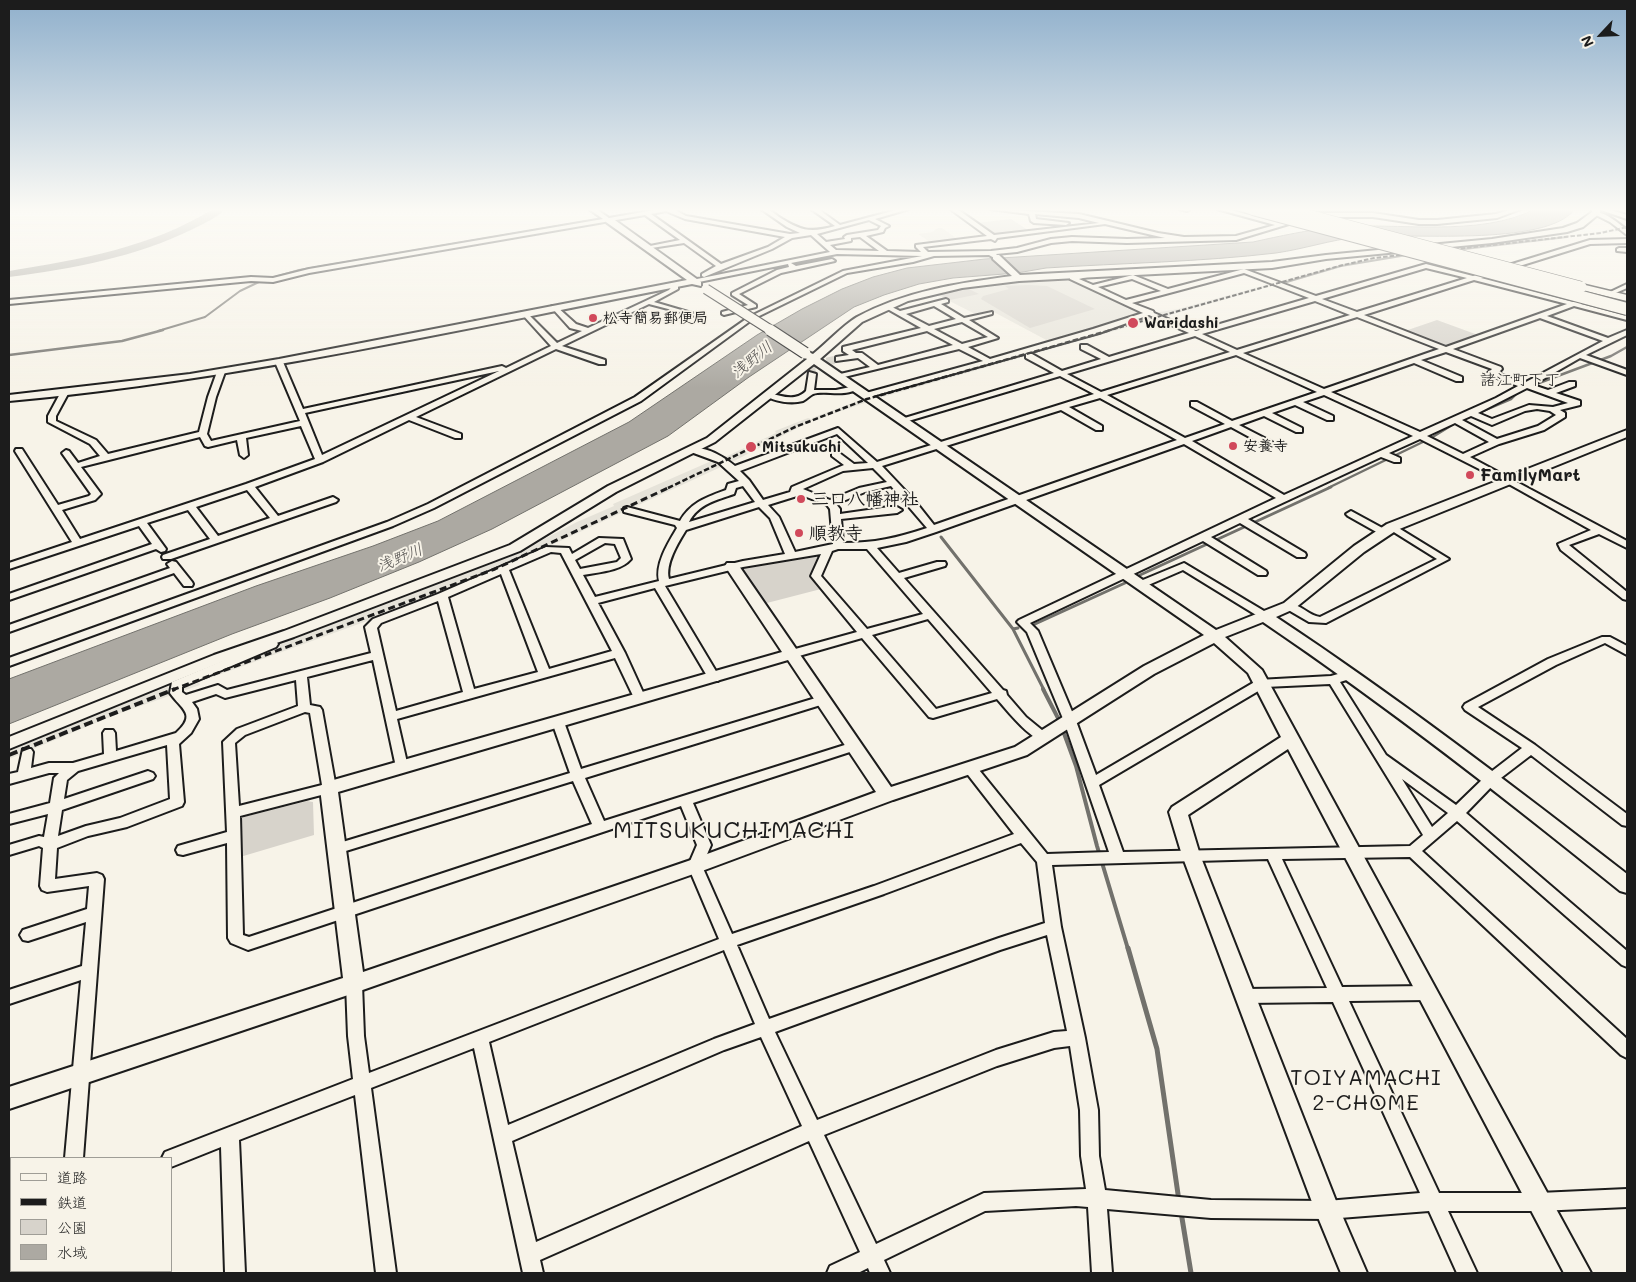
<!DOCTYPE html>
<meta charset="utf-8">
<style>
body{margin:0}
#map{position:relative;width:1636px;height:1282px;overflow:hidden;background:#f7f3e8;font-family:Mali,"Klee One",sans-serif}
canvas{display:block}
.frame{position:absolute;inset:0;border:10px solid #1c1c1c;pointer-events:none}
.legend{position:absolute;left:10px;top:1157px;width:162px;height:115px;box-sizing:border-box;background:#f7f3e8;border:1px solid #9f9d96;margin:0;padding:6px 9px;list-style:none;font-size:15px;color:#1c1c1c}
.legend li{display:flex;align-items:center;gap:10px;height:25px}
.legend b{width:25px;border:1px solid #9f9d96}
.north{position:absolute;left:1576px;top:10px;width:50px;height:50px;-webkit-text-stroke:4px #f7f3e8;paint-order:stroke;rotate:245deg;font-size:14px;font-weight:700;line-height:20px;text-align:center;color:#1c1c1c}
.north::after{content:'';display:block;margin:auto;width:18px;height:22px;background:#1c1c1c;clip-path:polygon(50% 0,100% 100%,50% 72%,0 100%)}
</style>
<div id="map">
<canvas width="1636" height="1282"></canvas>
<div class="frame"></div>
<ul class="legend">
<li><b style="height:6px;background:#f7f3e8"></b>道路</li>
<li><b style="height:6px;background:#1c1c1c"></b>鉄道</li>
<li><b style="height:14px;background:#d7d3cb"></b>公園</li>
<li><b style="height:14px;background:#aca9a2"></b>水域</li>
</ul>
<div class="north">N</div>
</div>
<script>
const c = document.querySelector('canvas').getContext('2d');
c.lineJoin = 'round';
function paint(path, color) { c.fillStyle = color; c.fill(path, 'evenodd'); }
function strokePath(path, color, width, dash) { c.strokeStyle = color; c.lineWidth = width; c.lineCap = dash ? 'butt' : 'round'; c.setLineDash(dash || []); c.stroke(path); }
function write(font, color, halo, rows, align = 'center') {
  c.font = font + ' Mali,"Klee One",sans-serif'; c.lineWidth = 4; c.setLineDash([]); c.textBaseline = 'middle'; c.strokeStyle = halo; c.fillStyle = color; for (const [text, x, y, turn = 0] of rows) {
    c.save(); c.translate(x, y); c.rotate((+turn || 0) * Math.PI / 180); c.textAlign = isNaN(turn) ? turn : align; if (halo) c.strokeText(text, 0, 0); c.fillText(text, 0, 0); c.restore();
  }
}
paint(new Path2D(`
 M1627 225V228L1621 229 1624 231 1387 257 1339 267 879 398 815 420 812 418 874 395 1141 316 1146 318 1152 316 1148 314 1178 309 1346 263 1396 254 1598 232Z
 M938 228H942L959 240 931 243 918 234 932 232Z
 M1064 278 1143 313 1050 342 990 310 975 314 936 294 983 284Z
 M808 418 813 420 736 460 493 572 422 601 199 682 200 685 115 715 9 759V750L86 718 517 553 577 522 614 506 613 504 716 459 719 460 776 433 775 431Z`), '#e6e3d9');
paint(new Path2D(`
 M1011 219 1031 232 995 236 976 223Z
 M1029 285 1047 286 1095 309 1030 328 981 299 983 296 1009 289 1005 286Z
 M967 288 979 294 950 300 939 294Z
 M1437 320 1478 335 1443 347 1402 332Z
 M816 553 821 556 811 576 821 589 763 604 738 569Z
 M307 801 313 802 314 835 240 857 238 822 244 817Z`), '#d7d3cb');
const water = new Path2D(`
 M1535 209H1575C1546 248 1404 232 1358 237 1330 240 1304 249 1276 253 1200 262 1123 263 1046 268L1017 273 953 278 919 284 884 295 854 307 749 377 668 436 492 529 419 562 330 598 232 634 9 724V679L256 586 373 546 438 521 629 422 757 335 802 309 842 289 873 277 907 268 985 259 1253 242C1280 236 1308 230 1336 227 1396 222 1480 238 1535 209Z`);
paint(water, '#aca9a2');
strokePath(water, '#72716c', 1);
strokePath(new Path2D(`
 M615 217 657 209
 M1456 250 1567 237
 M1280 284 1341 266 1407 255
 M158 331 205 317 240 291 261 281 299 270 599 219`), '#72716c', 2);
strokePath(new Path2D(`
 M9 355 122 341 163 330
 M1531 386 1611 356 1627 347
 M1328 488 1431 438 1457 422 1511 399 1518 392`), '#72716c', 2.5);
strokePath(new Path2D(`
 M941 537 1013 629 1044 690
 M1140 575 1331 487
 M1035 624 1125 583
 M1013 629 1018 628`), '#72716c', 3);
strokePath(new Path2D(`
 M1043 689 1060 722
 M1062 728 1076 766 1097 846 1128 949`), '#72716c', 4);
strokePath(new Path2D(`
 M1128 948 1157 1049 1179 1201
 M1181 1212 1191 1273`), '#72716c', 5);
paint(new Path2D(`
 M213 209H225C217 218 203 224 193 229 136 257 72 269 9 277V271C81 259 150 248 213 209Z`), '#aca9a2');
strokePath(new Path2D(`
 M812 374 811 365 839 359`), '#d6d3c9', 8, [8, 4.5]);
const minor = new Path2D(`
 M589 209H596L609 218 660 209H673L686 216 790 234 800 233 787 227 761 209C769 209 773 212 779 217 801 231 810 233 835 226L811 209H818L840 225 900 209H909L875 219 889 226 885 228 883 232 866 236 887 251 921 252 916 247V245L987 236 950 209H957L994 235 1099 223 1079 218 1035 214 1036 219 1069 223 1066 225 1034 223 1031 221 1029 214 990 209 1079 214 1158 233 1184 237 1236 236 1275 225 1217 209H1226L1281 223 1299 218 1302 220 1236 240 1127 243 1072 241 1051 243 1017 252 996 254 999 257 996 259 989 255 934 256 913 262 847 273 753 319 641 401 434 508 393 526 9 666V658L387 522 428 504 635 397 749 317 843 271 922 256 837 254 791 263 796 266 832 259 835 261 781 273 739 294 756 305V307L724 315 722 314V312L748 305 732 295V293L777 270 789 267 788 264 694 283 692 282V280L830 252 811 235 792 238 772 249 704 277 702 276V274L716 266 684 243 645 249V247L680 240 645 215 309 273 273 282 251 281 9 304V300L251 277 273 278 309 269 603 219ZM666 211 685 219 785 237 768 247 721 264 651 214ZM869 220 881 226 878 230 847 235 844 237 845 239 826 242 817 234ZM1105 224 1165 238 1127 239 1072 237 1051 239 1017 248 991 251 928 252 923 247 991 239 995 241 997 238ZM860 237 879 251 836 250 830 245 851 241V238Z
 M1179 209H1190L1187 211Z
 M1513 209H1521L1497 218 1437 224H1419L1373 217H1314L1311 215 1314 213H1373L1419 220H1437L1496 214Z
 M1598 209H1607L1627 215V219Z
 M1594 212C1606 212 1618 223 1627 230V235L1610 222 1594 214Z
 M1627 239V243L1590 244 1481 278 1573 302 1582 301 1583 302 1581 304 1627 316V320L1574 306 1547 316 1608 338 1627 330V335L1586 355 1627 370V375L1580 358 1533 385 1548 390 1569 382H1575V386L1556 393 1580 401V405L1560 410 1565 413V417L1544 430 1499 444 1470 457 1627 541V548L1599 534 1569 545 1627 592V600L1623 599 1561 550 1558 544 1591 530 1507 483 1420 439 1389 453 1400 458V462H1394L1381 457 1248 519 1305 553 1306 555 1305 557H1297L1240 523 1211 537 1266 571 1267 573 1266 575H1258L1203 541 1030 623 1038 631 1076 721 1096 775 1258 680 1331 676 1352 670 1358 674 1356 677 1340 682 1386 755 1456 805 1487 775 1522 748 1465 710 1463 707 1465 704 1548 659 1602 637H1610L1627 646V655L1605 643 1556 665 1478 707 1535 745 1627 814V826L1622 825 1531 755 1497 781 1466 813 1627 951V967L1622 965 1457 821 1422 851 1627 1039V1058L1621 1055 1410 857 1282 859 1342 987 1428 986 1434 988 1436 993 1434 998 1428 1000 1349 1001 1439 1193H1539L1627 1189V1207L1539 1211H1448L1477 1273H1457L1429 1211 1327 1219 1211 1218 1107 1209 1112 1273H1092L1088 1207 1076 1206 985 1211 884 1260 890 1273H870L868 1268 858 1273H827L830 1266 860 1252 809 1141 540 1260 543 1273H523L474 1048 371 1088 396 1273H376L355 1095 239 1140 245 1273H225L221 1147 171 1167V1158H162L165 1152 353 1079 348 1036 346 984 348 979 354 977 360 979 362 984 364 1036 369 1073 719 939 688 866 697 845 681 806 248 950 231 943 228 938 227 843 183 855 178 854 176 850 178 846 227 832 223 742 237 729 298 706 296 680 225 698 216 694 192 702 197 709 199 719 191 733 179 744 184 802 182 806 127 827 88 836 57 848 55 879 97 873 102 875 104 879 83 1158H65L81 980 9 1004V990L82 966 86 922 28 941 23 940 20 935 23 930 87 909 89 886 47 892 42 890 40 886 43 848 39 846 9 855V845L39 836 44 837 48 814 9 824V814L50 803 54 778 59 773H49L9 784V774L18 772 23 749H31L33 752 31 768 49 763H73L104 754 103 733 105 730H113L115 733 116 751 176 733C197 714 182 710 170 693L172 682 272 640 276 641 278 644 276 647 182 687V692L186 695 218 685 227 690 371 653 365 627 373 619 438 594 546 547 569 548 572 554 599 538 623 539 631 559C621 571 599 572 583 575L595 597 659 581C655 564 668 543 677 528L675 525 624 512V508L627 507 680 521C691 502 707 497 726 490L728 484 739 481 718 462 691 452V448C706 446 724 457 735 466L838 428 877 462 1094 394 1060 376 905 422 902 423 898 420 1054 373 1026 358V354H1032L1062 371 1101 359 1081 349V345H1087L1109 357 1189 333 1149 315 1099 333 869 397H866V393L983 361 959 349 836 379V375L870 367 858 358 836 361V357L849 355 843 351V347L921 328 884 307V305H888L900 311 946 299 948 300V302L941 304 964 318 992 312V314L969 320 998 338 968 347 990 359 1093 329 1143 313 1070 279V277L1072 276 1087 275V277L1079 279 1093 285 1133 275 1168 289 1244 269 1316 296 1426 264 1473 276 1590 240ZM1426 268 1467 278 1357 312 1322 299ZM1244 273 1309 298 1196 331 1154 313 1153 311 1132 303ZM1132 279 1161 291 1126 300 1098 287ZM1474 280 1567 304 1446 347 1364 315ZM1315 301 1350 315 1237 350 1202 334ZM934 306 956 319 929 326 906 314ZM1357 317 1439 349 1324 389 1243 353ZM1540 318 1603 341 1524 383 1498 373 1502 369 1501 367 1453 349ZM962 322 988 337 962 344 934 329ZM927 331 953 345 878 365 862 353H856L852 350ZM1195 336 1230 352 1101 392 1067 374ZM1446 352 1492 369 1488 373 1489 375 1518 386 1496 398 1420 432 1331 392 1414 363 1456 381H1462V377L1421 360ZM1236 355 1317 392 1232 421 1197 402H1191V406L1225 424 1185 438 1107 395ZM1527 388 1568 403 1553 407 1529 405 1492 419 1478 413ZM1324 395 1413 436 1284 495 1192 441 1231 427 1266 446H1272V442L1239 425 1264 416 1296 432H1302V428L1272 413 1295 405 1327 420H1333V416L1303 402ZM1100 398 1177 440 934 525 915 501 882 466 1061 410 1096 430H1102V426L1069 407ZM1537 409 1550 411 1556 415 1538 426 1497 439 1462 420 1471 416 1492 425 1525 411ZM1455 423 1489 442 1463 454 1427 436ZM837 434 868 463 854 464 838 452H832V456L844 465 792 487 790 492 763 500 749 480 740 471ZM1184 444 1276 498 1019 620 1017 622 1027 632 1064 721 1109 852 1047 854 975 765H965L964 768 965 771 1014 834 874 886 732 934 702 866 711 845 693 803 859 749 861 746 859 743H851L604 821 585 778 827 703 829 700 827 697H819L581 769 564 722 562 719H554L552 722 570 773 336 844 331 845 329 849 331 853 336 854 573 781 592 824 249 937 243 935 240 816 329 793 334 791 336 788 322 710 320 707 310 705 307 677 373 660 396 767 397 770H407L408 767 397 719 615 658 636 702H644L646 699 625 653 598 603 655 588 710 681H718L720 678 665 586 743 567 821 554 811 576 857 632 788 651 786 654 788 657 792 658 862 638 929 717 933 718 997 699C1007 710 1034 745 1048 741L1050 738 1048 735 1026 717 1007 695 1006 691 1003 690 904 578 945 566 946 564 945 562H937L899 573 877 548 906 542 936 532ZM873 468 887 482 859 488 830 500 803 489 843 471ZM743 486 755 502 689 522C698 504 717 500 734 494L736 488ZM891 486 927 528C897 538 874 543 843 543L841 519 897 513 902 510 897 507H889L840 514V509L836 504 865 492ZM799 494 827 505 830 509 833 544 795 552 779 517 768 505 797 496ZM759 507 770 518 785 554 743 561 669 579C665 564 678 543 686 530ZM605 543 615 544 621 558 617 562 580 569 575 560ZM838 549H867L923 614 867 629 821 576 832 551ZM551 552 561 553 612 651 549 669 509 570ZM501 574 538 672 474 689 448 597ZM438 601 463 692 396 711 377 628 381 623ZM928 619 992 693 936 709 872 635ZM1330 684 1423 835 1410 846 1123 852 1099 785 1265 687ZM305 712 310 713 322 785 239 806 235 743 245 735ZM167 745 170 799 120 818 86 826 58 836 62 810 153 779 155 776 153 773 148 771 64 799 67 780 78 771ZM1402 779 1448 813 1432 827ZM1021 843 1037 862 1045 923 999 938 769 1019 737 945 884 894ZM1268 859 1327 988 1245 989 1239 991 1237 996 1239 1001 1245 1003 1333 1002 1420 1193 1327 1201 1211 1200 1105 1190 1099 1156 1098 1110 1085 1038 1061 927 1052 865ZM1047 935 1067 1031 1054 1032 996 1050 817 1120 775 1032 1000 950ZM724 950 755 1024 714 1039 508 1125 489 1042ZM761 1037 802 1126 536 1242 512 1141 724 1050ZM1070 1046 1080 1110 1081 1156 1086 1189 984 1193 876 1244 824 1135 997 1066 1054 1048Z
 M1619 248H1627V252L1617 251V249Z
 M675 283 678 285V289L654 302 695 314V316L649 304 562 346 605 360V364H599L556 349 416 417 461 434V438H455L409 420 323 462 255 487 278 516 333 497 338 500 336 502 171 559H163L162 557 163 555 210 539 188 510 147 523 166 549 165 551 161 552 156 549 9 600V594L152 544 139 526 9 569V563L72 542 15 451 16 449H22L58 505 89 496 91 494 62 453 66 450 69 451 78 463 100 456 90 444 48 422V416L62 390 69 392 56 416V421L96 440 108 454 199 432 208 397 217 372 224 370 225 372 216 397 207 434 211 441 300 421 275 362 276 360 283 362 303 409 502 366 506 368 551 346 522 314V312H526L557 343 582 331 570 328 552 308V306H556L576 324 588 328 669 290ZM499 371 322 455 305 413ZM301 426 315 459 246 484 80 539 62 510 95 500 101 494 81 467 200 437 205 446 208 447 237 440 240 455 244 458 248 455 246 438ZM247 490 270 518 218 536 196 507Z
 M1627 284V288L1611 295 1606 294Z
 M809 372 816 374 814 390H836L855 386 859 388C845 398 825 390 813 394 809 396 807 399 803 401 792 404 774 402 765 395L769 393C782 396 795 402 806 391Z
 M1351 511 1386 530 1388 532 1386 534H1380L1348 516 1346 514Z
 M1392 524 1449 559 1326 623 1309 622 1285 608 1284 606 1285 604C1298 601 1308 616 1320 617L1437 559 1389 529 1387 527Z
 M172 561 176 562 192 582 193 584 192 586H184L174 573 9 632V625L170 568 167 564Z
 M1184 563 1269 614 1270 616 1269 618H1261L1183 570 1146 586 1142 587 1137 584 1138 582Z
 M54 1271H74V1273H54Z`);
const tertiary = new Path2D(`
 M1592 209H1600V213L1583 227 1567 232 1492 243 1326 259 1272 268 1019 281 962 288 908 301 862 322 820 359 1216 630 1284 603 1354 546 1387 524 1627 430V437L1397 530 1364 552 1294 609 1276 617C1397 697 1512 785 1627 874V893L1620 891C1504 797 1387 706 1263 622L1225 637 1262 670 1591 1273H1564L1288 749 1188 815 1200 855 1338 1206 1367 1273H1341L1315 1210 1182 855 1169 812 1172 807 1281 737 1248 673 1214 643 1154 674 1027 755 893 800 702 871 354 993 9 1109V1087L343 978 320 788 323 783 782 652 725 566 727 563H737L891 787 1015 747 1144 666 1204 635 814 364 715 442 616 492 520 551 294 637 224 661 9 749V737L214 655 284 631 510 545 608 486 707 438 807 359 801 354 802 352 806 351 813 354C827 343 842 326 857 317 905 291 959 283 1012 276L993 259V255H999L1020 275 1272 262 1326 255 1492 239 1563 228 1577 223 1592 212ZM788 660 876 792 688 861 363 972 338 792Z
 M606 218H612L701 282V286L692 284C465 328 239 380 9 401V395L190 374 279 359 687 280 606 222Z`);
const trunk = new Path2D(`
 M1235 209H1250L1270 216 1265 219Z
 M1581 284 1627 295V301L1577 289 1575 287Z`);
strokePath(minor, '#1c1c1c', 4);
strokePath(tertiary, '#1c1c1c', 4);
strokePath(trunk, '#1c1c1c', 3);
paint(minor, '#f7f3e8');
paint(tertiary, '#f7f3e8');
paint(trunk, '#f7f3e8');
strokePath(new Path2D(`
 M1107 331 1339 266 1374 258 1601 233 1627 227`), '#1c1c1c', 2, [4.5, 2]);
strokePath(new Path2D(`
 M668 488 795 427 867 399 1111 330`), '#1c1c1c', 2.5, [5.5, 2.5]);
strokePath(new Path2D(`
 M172 690 495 569 670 487`), '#1c1c1c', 3, [7, 4]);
strokePath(new Path2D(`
 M9 755 175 689`), '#1c1c1c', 4, [9, 4.5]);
const tertiaryBridgeFar1 = new Path2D(`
 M706 289 772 331`);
const tertiaryBridge = new Path2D(`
 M770 330 805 353`);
const trunkBridge = new Path2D(`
 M1285 209 1581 287`);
const motorwayBridge = new Path2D(`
 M1253 209 1627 309`);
strokePath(tertiaryBridgeFar1, '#1c1c1c', 11, []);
strokePath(tertiaryBridge, '#1c1c1c', 13, []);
strokePath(trunkBridge, '#1c1c1c', 12, []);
strokePath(motorwayBridge, '#1c1c1c', 14, []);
strokePath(tertiaryBridgeFar1, '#f7f3e8', 9);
strokePath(tertiaryBridge, '#f7f3e8', 11);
strokePath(trunkBridge, '#f7f3e8', 11);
strokePath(motorwayBridge, '#f7f3e8', 12);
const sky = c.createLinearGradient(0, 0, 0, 388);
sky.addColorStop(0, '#90b0cc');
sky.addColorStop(0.54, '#fbfaf5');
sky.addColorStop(1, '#fbfaf500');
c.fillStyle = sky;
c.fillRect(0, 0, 1636, 388);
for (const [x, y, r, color] of [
 [593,318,5,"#d1495b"],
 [1133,323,6,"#d1495b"],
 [1233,446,5,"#d1495b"],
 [751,447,6,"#d1495b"],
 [1470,475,5,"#d1495b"],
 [801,499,5,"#d1495b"],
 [799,533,5,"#d1495b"]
]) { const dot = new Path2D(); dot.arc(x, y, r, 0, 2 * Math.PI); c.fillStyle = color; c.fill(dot); strokePath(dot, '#f7f3e8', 2); }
write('bold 15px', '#1c1c1c', '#f7f3e8', [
 ["松寺簡易郵便局",603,318],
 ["Waridashi",1144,323],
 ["安養寺",1243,446],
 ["Mitsukuchi",762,447]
], 'left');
write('italic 16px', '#565452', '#f7f3e8', [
 ["浅野川",752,360,-39],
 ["浅野川",400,558,-23]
]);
write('16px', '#1c1c1c', '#f7f3e8', [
 ["諸江町下丁",1520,380]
]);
write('bold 18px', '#1c1c1c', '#f7f3e8', [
 ["FamilyMart",1480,475],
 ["三口八幡神社",811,499],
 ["順教寺",809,533]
], 'left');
c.letterSpacing = '1px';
write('22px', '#1c1c1c', '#f7f3e8', [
 ["TOIYAMACHI",1366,1078],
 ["2-CHOME",1366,1103]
]);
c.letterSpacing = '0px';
c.letterSpacing = '1px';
write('24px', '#1c1c1c', '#f7f3e8', [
 ["MITSUKUCHIMACHI",734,831]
]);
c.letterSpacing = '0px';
</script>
